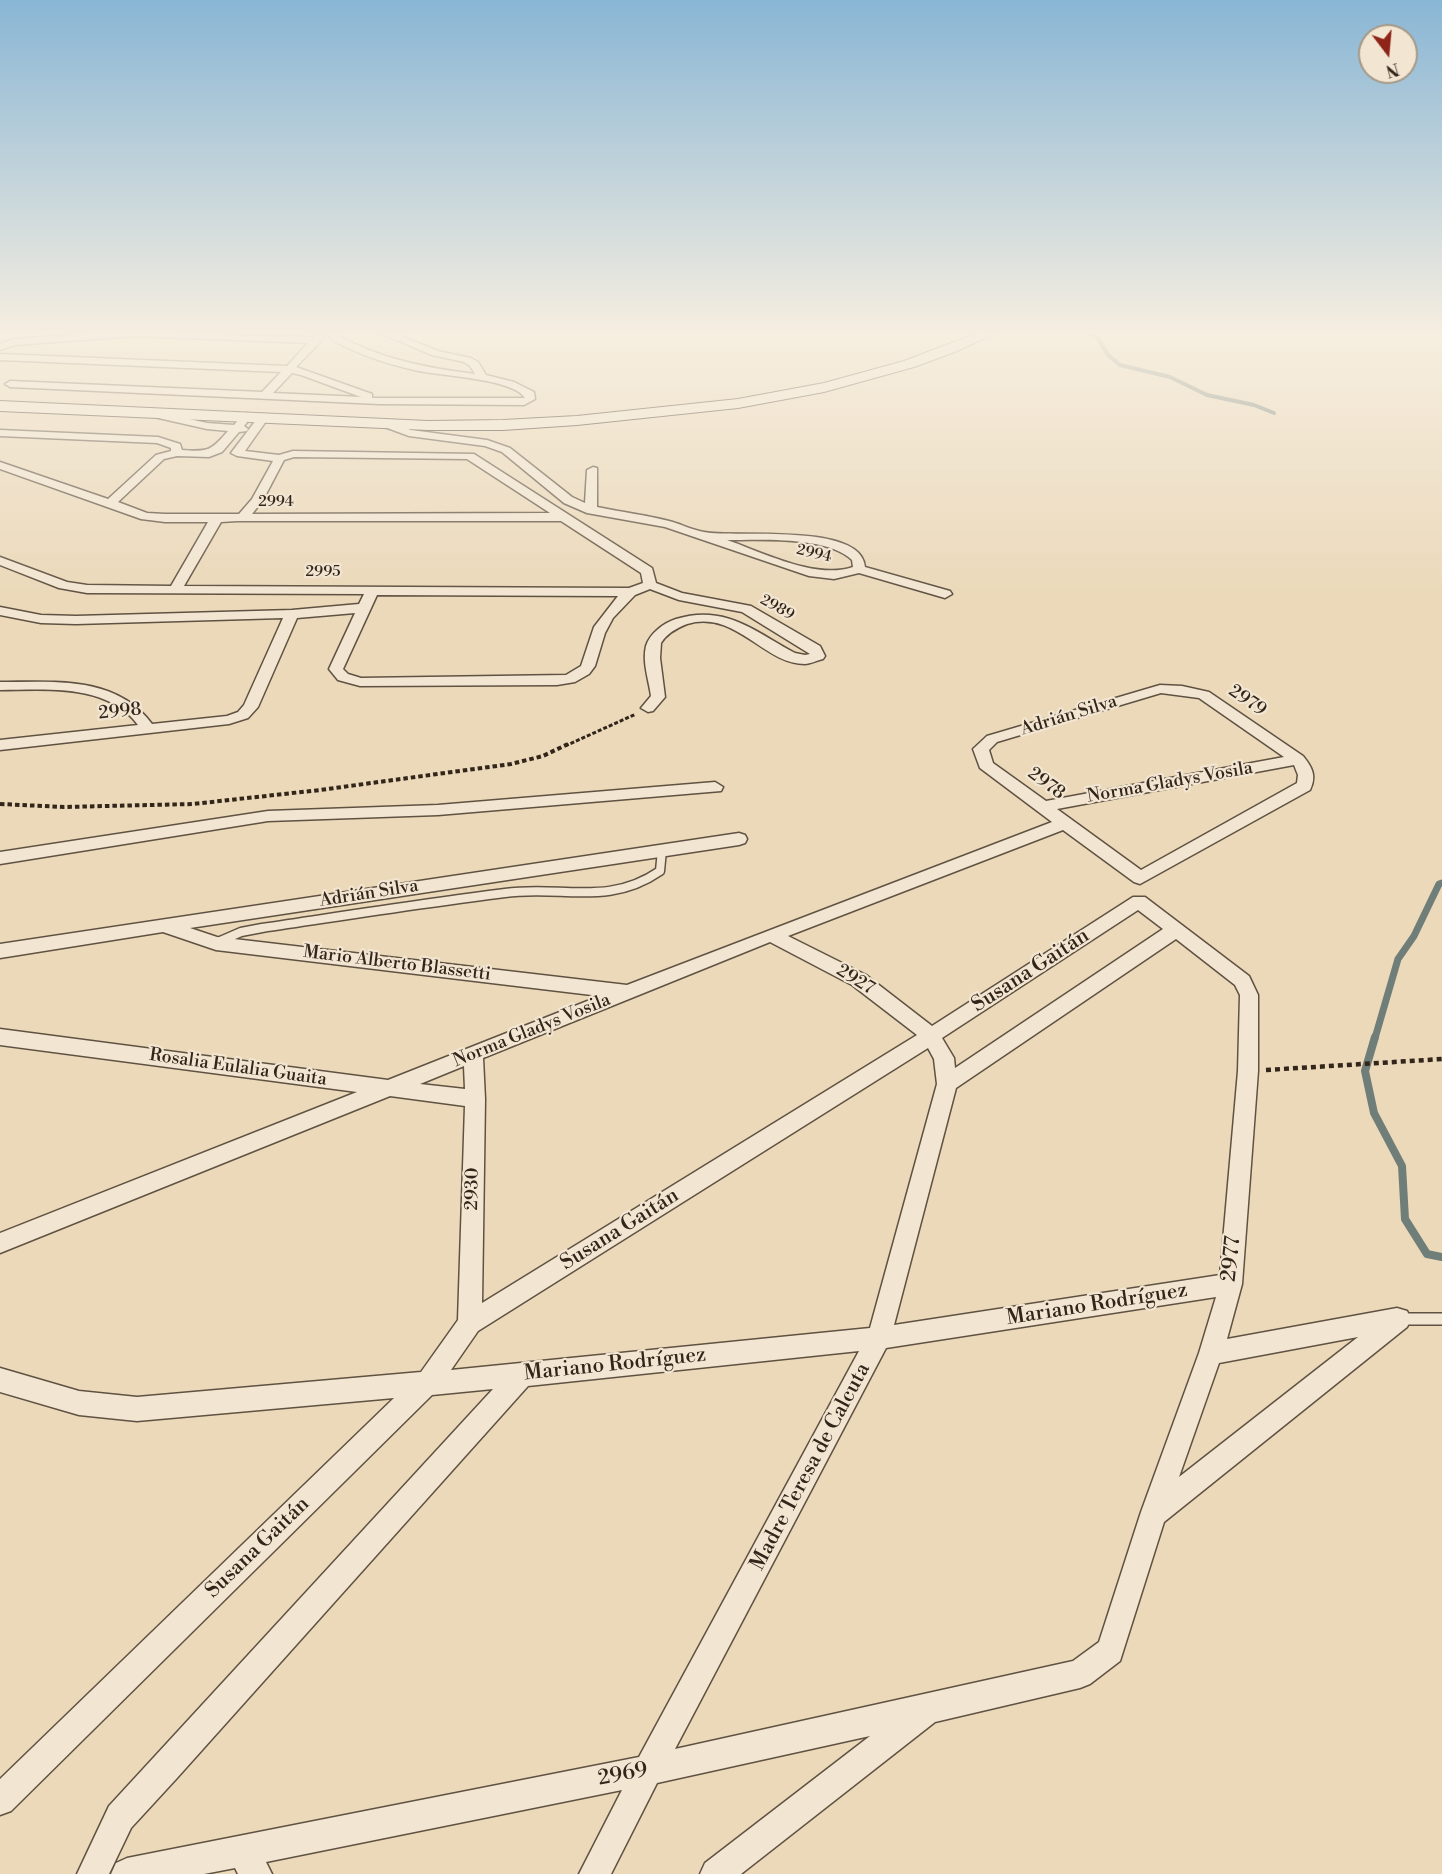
<!DOCTYPE html>
<meta charset="utf-8">
<style>
body{margin:0}
#map{position:relative;width:1442px;height:1874px;overflow:hidden;background:#ebd9ba;font-family:"Libre Bodoni",serif}
canvas{display:block}
.north{position:absolute;left:1358px;top:24px;width:60px;height:60px;box-sizing:border-box;background:#f2e6d2;border:2px solid #a59988;border-radius:50%;rotate:164deg;font-size:16px;font-weight:700;line-height:24px;text-align:center;color:#32251a}
.north::after{content:'';display:block;margin:auto;width:21px;height:27px;background:#8f2418;clip-path:polygon(50% 0,100% 100%,50% 72%,0 100%)}
</style>
<div id="map">
<canvas width="1442" height="1874"></canvas>
<div class="north">N</div>
</div>
<script>
const c = document.querySelector('canvas').getContext('2d');
c.lineJoin = 'round';
function strokePath(path, color, width, dash) { c.strokeStyle = color; c.lineWidth = width; c.lineCap = dash ? 'butt' : 'round'; c.setLineDash(dash || []); c.stroke(path); }
function paint(path, color) { c.fillStyle = color; c.fill(path, 'evenodd'); }
function write(font, color, halo, rows, align = 'center') {
  c.font = font + ' "Libre Bodoni",serif'; c.lineWidth = 4.5; c.setLineDash([]); c.textBaseline = 'middle'; c.strokeStyle = halo; c.fillStyle = color; for (const [text, x, y, turn = 0] of rows) {
    c.save(); c.translate(x, y); c.rotate((+turn || 0) * Math.PI / 180); c.textAlign = isNaN(turn) ? turn : align; if (halo) c.strokeText(text, 0, 0); c.fillText(text, 0, 0); c.restore();
  }
}
strokePath(new Path2D(`
 M1088 332 1097 337 1108 355 1120 365 1170 377 1207 395 1254 405 1274 413`), '#707e79', 4);
strokePath(new Path2D(`
 M1375 1038 1398 959 1414 936 1439 884 1442 883`), '#707e79', 7);
strokePath(new Path2D(`
 M1375 1037 1365 1071 1374 1113 1402 1166 1405 1219 1427 1254 1442 1257`), '#707e79', 8);
const laneFar1 = new Path2D(`
 M218 942 241 932 262 928C343 916 424 903 505 893 561 885 608 907 660 871L662 850`);
const lane = new Path2D(`
 M1401 1319H1442`);
const street = new Path2D(`
 M112 332 313 337 320 332 325 335 322 340 296 367 372 394V398H525C513 378 438 376 414 370 392 365 369 358 348 348 340 344 330 341 327 332H337V335C381 359 426 368 475 374L470 366 464 362 432 355 378 332H391L438 351 471 358 478 362 486 375 514 382 534 392 535 399 524 405 379 404 10 387 5 384 10 381 262 392 281 372 0 360V354L287 366 308 343 136 336 15 345 0 350V344L13 339ZM292 373 301 375 361 397 273 393Z
 M158 412 207 423 234 425 243 414 247 413 252 416 244 426 248 429 247 431 239 432 222 452 209 457 177 456 164 459 118 502 147 513 165 514H239L252 499 273 461 237 456 231 453 260 415 264 414 269 417 245 451 279 455 293 451 474 454 652 568 656 583 682 593 751 606 820 646 825 656 823 659C818 660 810 664 805 664 763 664 736 609 687 624 677 628 667 633 661 643L660 658 665 697 653 711 648 712 641 708 651 696C649 681 642 662 646 646 650 633 664 623 676 619 725 604 754 631 795 653L805 655 810 654 742 612 679 600 650 589 635 595 613 618 605 633 595 666 589 674 575 682 557 685 360 686 338 680 329 669 355 613 297 618 258 707 248 718 229 724 0 750V740L138 725C107 683 46 690 0 690V682C54 682 116 675 152 724L227 716 238 712 244 705 283 618 76 624 41 623 0 615V607L41 615 76 616 292 610 359 604 364 594 87 593 59 588 0 565V557L67 582 87 585 171 586 208 522H165L141 519 0 469V462L108 499 156 455 171 451V448L157 443 0 436V430L158 437 180 444 182 450C208 452 211 451 228 431L207 429 154 417 153 415ZM294 457 467 459 550 513 252 514 263 500 284 460ZM237 521H561L641 573 643 583 629 588 184 586 221 522ZM377 595 618 596 594 627 581 666 566 675 361 678 348 674 343 669Z
 M386 421 411 430 487 440 510 448 572 497 585 503 587 470 593 467 597 468V507C621 512 646 515 669 521 681 524 692 530 704 532 735 538 862 522 865 567L950 591 952 594 945 598 859 573 834 579 809 576 665 527 587 513 564 503 502 452 485 446 409 436 382 426V422ZM727 540C761 540 827 536 852 560L853 567C816 580 762 552 727 540Z
 M1160 685 1182 686 1209 692 1303 756C1312 767 1317 776 1310 790L1140 884 1134 882 1063 830 788 936 866 975 932 1026 1133 897H1145L1249 976 1258 995V1071L1242 1284 1227 1339 1397 1308 1407 1311 1411 1319 1407 1327 1164 1522 1120 1661 1090 1684 1080 1688 935 1722 741 1874H700L705 1863 870 1736 657 1783 611 1874H579L622 1790 266 1862 272 1874H238L235 1868 204 1874H111L116 1863 127 1858 639 1757 859 1351 528 1386 177 1778 131 1828 109 1874H77L109 1806 493 1389 432 1395 11 1811 0 1815V1779L394 1398 137 1421 79 1415 0 1392V1368L79 1391 137 1397 421 1372 458 1320 465 1106 390 1096 0 1253V1233L357 1092 0 1045V1029L388 1080 600 996 216 950 163 932 0 958V944L739 833 745 835 747 839 745 843 739 845 190 928 217 937 627 985 1052 822 980 768 973 749 987 736ZM1161 693 1199 698 1284 757 1046 801 993 763 989 750 997 742ZM1294 765 1298 775 1297 783 1141 870 1057 809ZM1138 910 1163 929 955 1068 954 1058 942 1038ZM1176 939 1235 985 1240 995 1238 1071 1220 1275 894 1325 956 1088ZM770 942 852 985 917 1035 482 1303 485 1099 483 1058ZM928 1048 934 1059 937 1084 870 1328 451 1370 478 1331ZM464 1066 465 1089 420 1084ZM1216 1297 1199 1353 1141 1512 1099 1642 1073 1661 675 1749 886 1348ZM1358 1337 1179 1477 1219 1363Z
 M715 782 723 787 721 791 438 815 268 821 0 864V852L268 811 438 805Z`);
const secondary = new Path2D(`
 M980 332H998L955 352 914 367 824 392 738 408 577 425 503 430H428L0 411V401L428 421 503 420 577 416 738 399 824 383 904 361Z`);
strokePath(laneFar1, '#605242', 11);
strokePath(lane, '#605242', 14);
strokePath(street, '#605242', 3);
strokePath(secondary, '#32251a', 2);
strokePath(new Path2D(`
 M565 746 636 714`), '#32251a', 3, [4, 2]);
strokePath(new Path2D(`
 M0 804 64 807 193 804 320 790 511 764 543 756 568 744`), '#32251a', 4, [4.5, 3]);
strokePath(new Path2D(`
 M1266 1070 1442 1059`), '#32251a', 4.5, [5, 4]);
strokePath(laneFar1, '#f2e6d2', 8);
strokePath(lane, '#f2e6d2', 11);
paint(street, '#f2e6d2');
paint(secondary, '#f2e6d2');
const sky = c.createLinearGradient(0, 0, 0, 594);
sky.addColorStop(0, '#89b6d5');
sky.addColorStop(0.56, '#f6eee0');
sky.addColorStop(1, '#f6eee000');
c.fillStyle = sky;
c.fillRect(0, 0, 1442, 594);
write('15px', '#32251a', '#f2e6d2', [
 ["2994",276,502],
 ["2994",814,554,13],
 ["2995",323,572],
 ["2989",777,608,29]
]);
write('18px', '#32251a', '#f2e6d2', [
 ["2979",1247,701,34],
 ["2998",120,712,-6],
 ["Adrián Silva",1069,716,-17],
 ["Norma Gladys Vosila",1170,783,-10],
 ["2978",1046,784,36],
 ["Adrián Silva",369,894,-9],
 ["Mario Alberto Blassetti",397,964,7],
 ["2927",855,980,32],
 ["Norma Gladys Vosila",532,1031,-22],
 ["Rosalia Eulalia Guaita",238,1068,8],
 ["2930",473,1189,-89]
]);
write('21px', '#32251a', '#f2e6d2', [
 ["Susana Gaitán",1031,971,-33],
 ["Susana Gaitán",620,1230,-32],
 ["2977",1232,1259,-84],
 ["Mariano Rodríguez",1097,1305,-9],
 ["Mariano Rodríguez",615,1365,-6],
 ["Madre Teresa de Calcuta",811,1467,-62],
 ["Susana Gaitán",258,1548,-44],
 ["2969",623,1775,-11]
]);
</script>
